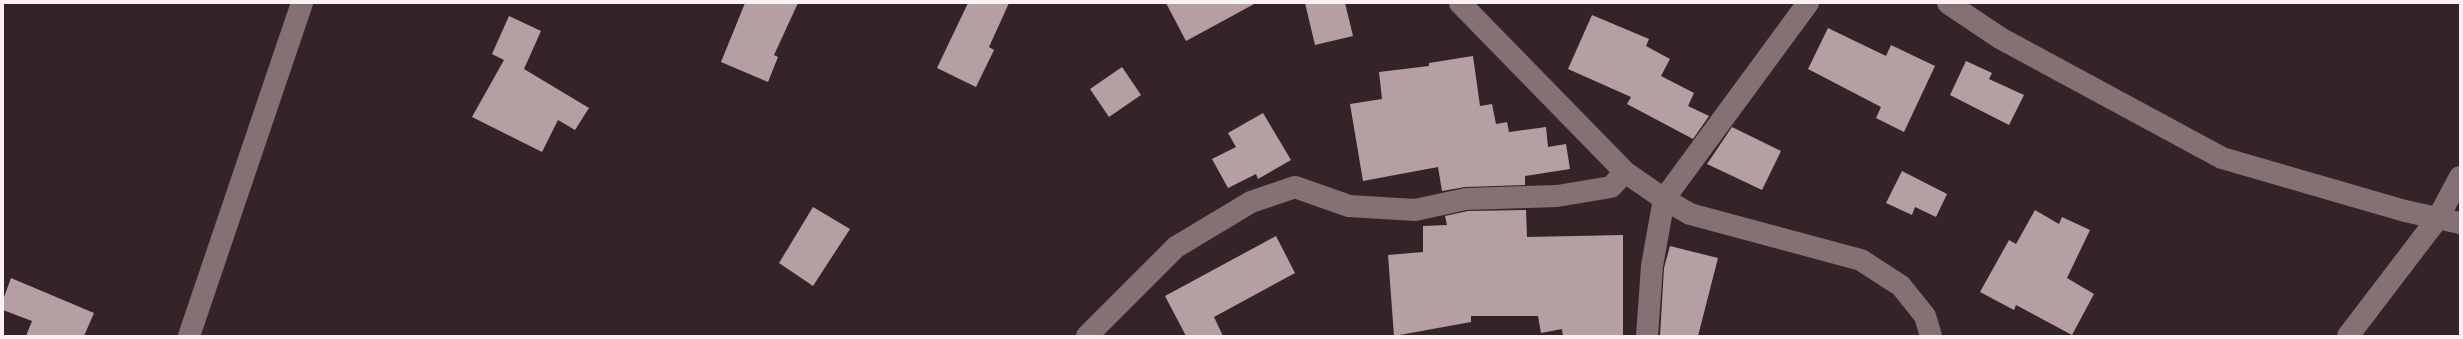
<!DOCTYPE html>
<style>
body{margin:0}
#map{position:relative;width:2463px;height:339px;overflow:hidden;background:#352427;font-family:Overpass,sans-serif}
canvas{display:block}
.frame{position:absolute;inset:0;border:4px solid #fcf0f2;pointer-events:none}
</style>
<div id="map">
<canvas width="2463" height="339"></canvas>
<div class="frame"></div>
</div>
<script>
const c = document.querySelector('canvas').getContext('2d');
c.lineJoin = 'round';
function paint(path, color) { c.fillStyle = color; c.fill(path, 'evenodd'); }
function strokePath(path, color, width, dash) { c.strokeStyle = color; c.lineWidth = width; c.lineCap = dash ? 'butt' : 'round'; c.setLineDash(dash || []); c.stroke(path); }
paint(new Path2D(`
 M745 3H798L774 55 778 57 768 82 721 62Z
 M968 3H1009L989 47 994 50 976 87 937 68Z
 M1166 3H1256L1186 41Z
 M1305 3H1345L1353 36 1315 45Z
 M1592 15 1649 39 1646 46 1670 59 1661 76 1694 93 1688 106 1709 116 1693 139 1627 104 1631 97 1568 69Z
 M509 16 541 31 524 69 589 108 575 130 558 120 542 152 472 117 504 60 492 54Z
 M1828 28 1886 56 1891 45 1935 66 1904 132 1876 118 1881 107 1808 69Z
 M1473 56 1480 106 1492 104 1496 124 1507 122 1509 132 1546 127 1548 147 1566 144 1570 169 1525 176V185L1465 187 1442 191 1438 167 1363 181 1350 104 1382 99 1379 72 1429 66V63Z
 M1966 61 1992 73 1989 79 2024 95 2009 125 1950 95Z
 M1122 67 1141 95 1109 117 1090 89Z
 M1263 113 1291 160 1258 179 1256 174 1228 188 1212 159 1236 147 1228 133Z
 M1732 127 1781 151 1762 190 1707 164Z
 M1902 171 1947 194 1936 217 1915 207 1912 215 1886 203Z
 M813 207 850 229 813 286 779 263Z
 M1526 210 1527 237 1623 235V336H1563L1562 329 1541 333 1538 316H1471V322L1394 336 1388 255 1423 252V226L1447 225 1445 216 1468 211Z
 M2035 210 2059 224 2062 217 2090 230 2067 278 2094 294 2072 335 2016 305 2014 310 1980 292 2009 240 2016 244Z
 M1276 236 1295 273 1214 317 1223 336H1186L1165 296Z
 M1670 246 1718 258 1698 336H1660L1664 268Z
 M11 278 94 313 84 336H26L32 321 3 310V300Z`), '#b69fa3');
strokePath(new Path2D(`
 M1460 3 1625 172 1664 199 1690 214 1861 260 1901 286 1925 316 1931 336
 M1948 3 2000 38 2222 158 2405 211 2460 223
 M189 336 302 3
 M1087 336 1176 247 1251 202 1295 187 1349 206 1415 210 1466 199 1557 196 1611 187 1625 172
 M1647 336 1652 266 1664 199 1808 3
 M2348 336 2438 218 2460 177`), '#857073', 22);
</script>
